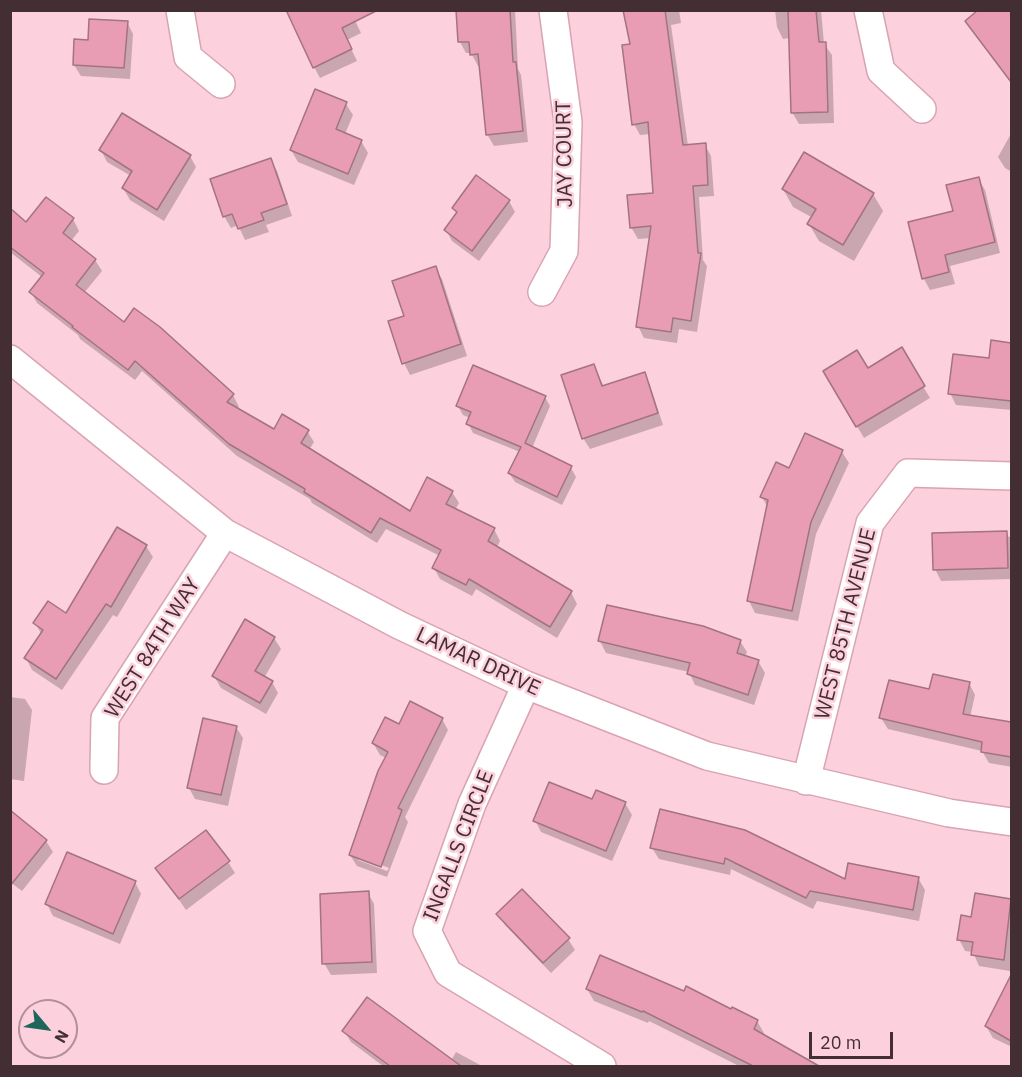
<!DOCTYPE html>
<style>
body{margin:0}
#map{position:relative;width:1022px;height:1077px;overflow:hidden;background:#fcd0dc;font-family:"IBM Plex Sans",sans-serif}
canvas{display:block}
.frame{position:absolute;inset:0;border:12px solid #432e34;pointer-events:none}
.north{position:absolute;left:18px;top:999px;width:60px;height:60px;box-sizing:border-box;background:#fcd0dc;border:2px solid #b28f99;border-radius:50%;rotate:119deg;font-size:16px;font-weight:700;line-height:24px;text-align:center;color:#432e34}
.north::after{content:'';display:block;margin:auto;width:21px;height:27px;background:#1e655a;clip-path:polygon(50% 0,100% 100%,50% 72%,0 100%)}
.scale{position:absolute;left:809px;top:1032px;width:84px;height:27px;box-sizing:border-box;border:3px solid #432e34;border-top:0;padding-left:8px;font-size:18px;line-height:21px;white-space:nowrap;color:#432e34;-webkit-text-stroke:4px #fcd0dc;paint-order:stroke}
</style>
<div id="map">
<canvas width="1022" height="1077"></canvas>
<div class="frame"></div>
<div class="north">N</div>
<div class="scale">20 m</div>
</div>
<script>
const c = document.querySelector('canvas').getContext('2d');
c.lineJoin = 'round';
function paint(path, color) { c.fillStyle = color; c.fill(path, 'evenodd'); }
function strokePath(path, color, width, dash) { c.strokeStyle = color; c.lineWidth = width; c.lineCap = dash ? 'butt' : 'round'; c.setLineDash(dash || []); c.stroke(path); }
function write(font, color, halo, rows, align = 'center') {
  c.font = font + ' "IBM Plex Sans",sans-serif'; c.lineWidth = 5; c.setLineDash([]); c.textBaseline = 'middle'; c.strokeStyle = halo; c.fillStyle = color; for (const [text, x, y, turn = 0] of rows) {
    c.save(); c.translate(x, y); c.rotate((+turn || 0) * Math.PI / 180); c.textAlign = isNaN(turn) ? turn : align; if (halo) c.strokeText(text, 0, 0); c.fillText(text, 0, 0); c.restore();
  }
}
paint(new Path2D(`
 M350 10 361 33 347 40 357 61 320 78 314 67Z
 M458 10H515L518 69 521 75 528 142 494 146 487 134 480 66H478L471 53H466L460 42Z
 M624 10H679L681 23 671 25 688 146 705 145 711 156 714 196 699 197 703 260 707 266 697 332 679 329 677 343 644 338 638 326 651 238 638 239 631 227 655 194 651 134 640 135 634 124 631 46Z
 M775 10H821L824 44 832 55 834 123 799 124 792 112 790 38 783 39 777 27Z
 M980 10H1012V83L967 21Z
 M127 22 133 34 130 79 81 76 74 65 90 41Z
 M346 104 353 115 345 134 361 141 368 153 354 185 298 162 291 150Z
 M1012 132V172L1005 168 998 157Z
 M101 150 190 156 196 167 164 221 130 200 123 188 131 176 107 162Z
 M270 160 277 171 292 216 266 225 269 232 245 240 238 225 231 228 224 216Z
 M978 178 985 190 1000 253 950 266 955 284 930 290 924 279 910 223 954 212Z
 M783 189 873 194 883 211 854 261 819 241 809 224 813 218 793 207Z
 M509 201 515 212 479 261 452 241 446 230 457 214 453 208Z
 M10 210 26 225 73 219 79 231 71 241 95 260 102 271 84 293 124 324 233 395 239 407 237 409 274 431H307L314 442 309 450 410 513 452 492 459 503 455 510 494 529 500 541 497 547 571 592 577 604 557 638 476 589 472 596 440 579 434 568 440 556 386 529 377 543 312 503 310 499 237 456 142 371 135 380 80 339 78 335 37 303 31 292 42 277 10 252Z
 M435 268 442 279 467 356 410 375 404 363 406 317Z
 M992 342 1012 344V410L956 405 950 393 990 360Z
 M901 350 930 398 864 438 825 372 867 370Z
 M594 365 604 387 644 374 650 385 663 425 590 449 583 438Z
 M545 397 550 406 532 448 571 468 576 477 562 505 515 482 509 473 520 452 473 433 468 423 470 418 463 415 458 406Z
 M842 452 849 463 816 534 798 621 755 613 749 601 768 508 762 497 789 470Z
 M1006 533 1009 537H1012V579L941 581 935 569Z
 M146 546 153 557 117 617 113 615 62 690 32 670 26 658 42 635 35 623 67 615Z
 M274 638 281 649 264 678 272 682 278 693 266 714 221 688 214 676Z
 M600 641H740L747 652 745 657 758 661 765 673 754 705 695 685 689 672 606 653Z
 M969 683 975 695 970 717 1012 723V767L989 763 982 751 888 729 881 718 930 691Z
 M10 697 25 699 32 710 24 781 10 779Z
 M442 719 448 730 405 817 408 822 387 877 357 866 350 855 386 758 380 755 373 743 399 726ZM358 856 389 868 387 871 358 860Z
 M236 727 243 738 228 806 195 799 189 788Z
 M593 801 625 803 632 815 612 861 541 832 535 820Z
 M661 811 846 881 918 878 925 890 919 921 817 901 813 909 731 869 730 875 659 859 652 848Z
 M10 812 46 841 53 852 22 891 10 882Z
 M228 862 235 873 186 910 157 868Z
 M135 882 141 894 120 944 53 916 47 904Z
 M368 893 374 904 377 973 331 975 324 963Z
 M976 895 1012 900 1010 971 979 966 973 952 965 951 959 939 973 918Z
 M498 914 568 939 575 950 551 973 505 925Z
 M587 989 757 1021 764 1033 763 1035 816 1066H739L649 1021 648 1023 594 1001Z
 M1001 998 1012 1003V1047L993 1038 986 1026Z
 M344 1031 451 1061 456 1052 482 1066H383L351 1042Z`), '#0003');
const building = new Path2D(`
 M286 10H378L342 28 352 49 313 68Z
 M456 10H510L513 62H516L523 131 486 135 478 54 470 55 469 42H458Z
 M623 10H665L683 145 706 143 708 185 693 186 698 253H701L691 321 673 318 671 332 636 327 651 226 630 228 627 195 653 193 648 122 632 125 622 45 630 44Z
 M788 10H816L819 42H826L828 112 791 113Z
 M978 10H1011V82L965 21Z
 M89 19 128 21 124 68 73 65 74 39 88 40Z
 M315 89 347 102 336 129 362 140 348 174 290 150Z
 M122 113 191 155 157 210 122 188 132 171 99 150Z
 M804 152 874 193 843 245 807 224 816 209 782 189Z
 M271 158 287 204 261 213 264 220 238 229 232 214 223 217 210 179Z
 M476 175 510 200 472 251 444 230 457 212 452 208Z
 M979 177 995 242 945 255 949 272 922 279 908 222 953 211 946 185Z
 M46 197 74 218 63 233 96 259 76 285 124 322 134 308 160 327 234 394 227 402 274 429 282 414 309 430 301 443 410 511 427 477 453 491 446 504 495 528 488 541 572 591 550 627 469 579 466 585 432 568 441 550 380 518 371 533 304 492 305 489 229 444 135 361 128 370 72 327 73 326 29 292 44 273 10 247V208L26 222Z
 M436 266 461 344 402 364 388 321 404 316 392 281Z
 M991 340 1011 343V401L948 394 953 354 989 358Z
 M902 347 925 386 856 427 823 371 857 350 868 368Z
 M594 364 602 386 645 372 658 413 582 439 561 375Z
 M473 365 546 396 525 443 572 466 557 497 508 473 521 447 466 424 471 412 456 406Z
 M805 433 843 450 811 522 792 611 747 601 768 500 760 497 776 462 789 468Z
 M117 527 147 545 111 607 106 604 56 679 24 658 43 630 33 623 48 601 66 613Z
 M1007 531 1008 568 933 570 932 533Z
 M607 605 703 626 741 640 737 653 759 660 748 695 687 674 690 663 598 641Z
 M245 619 275 637 255 671 273 681 260 703 212 676Z
 M933 674 970 682 963 714 1011 722V757L981 752 982 742 879 718 889 680 929 689Z
 M410 701 443 718 398 808 402 810 381 867 349 855 378 771 388 752 372 743 385 717 399 724Z
 M203 718 237 726 221 795 187 788Z
 M549 782 592 799 596 790 626 802 606 851 533 821Z
 M660 809 745 830 845 879 848 863 919 877 913 910 810 891 806 898 725 858 724 864 650 848Z
 M10 810 47 840 10 886Z
 M206 830 230 861 179 899 155 868Z
 M67 852 136 881 113 934 45 904Z
 M522 889 570 938 543 963 496 914Z
 M369 891 372 962 322 964 320 894Z
 M975 893 1011 899 1004 960 971 955 973 942 957 940 961 915 971 917Z
 M600 955 684 991 686 986 731 1009 732 1007 758 1020 754 1029 819 1066H753L643 1011 642 1012 586 989Z
 M1011 975V1041L985 1026Z
 M367 997 461 1066H390L342 1031Z`);
paint(building, '#e99db4');
strokePath(building, '#a37381', 1.5);
const street = new Path2D(`
 M180 10 188 57 221 84
 M868 10 881 71 922 109
 M542 292 564 251 568 122 553 10
 M10 359 225 533 399 625 526 685 707 756 949 813 1012 822
 M526 685 472 804 427 931 448 973 602 1066
 M104 770 105 718 225 533
 M806 781 870 523 908 473 1012 476`);
strokePath(street, '#d8a4b3', 30);
strokePath(street, '#fff', 27);
write('21px', '#432e34', '#fcd0dc', [
 ["JAY COURT",565,154,-91],
 ["WEST 85TH AVENUE",846,624,-76],
 ["WEST 84TH WAY",153,648,-58],
 ["LAMAR DRIVE",478,662,25],
 ["INGALLS CIRCLE",459,846,-69]
]);
</script>
